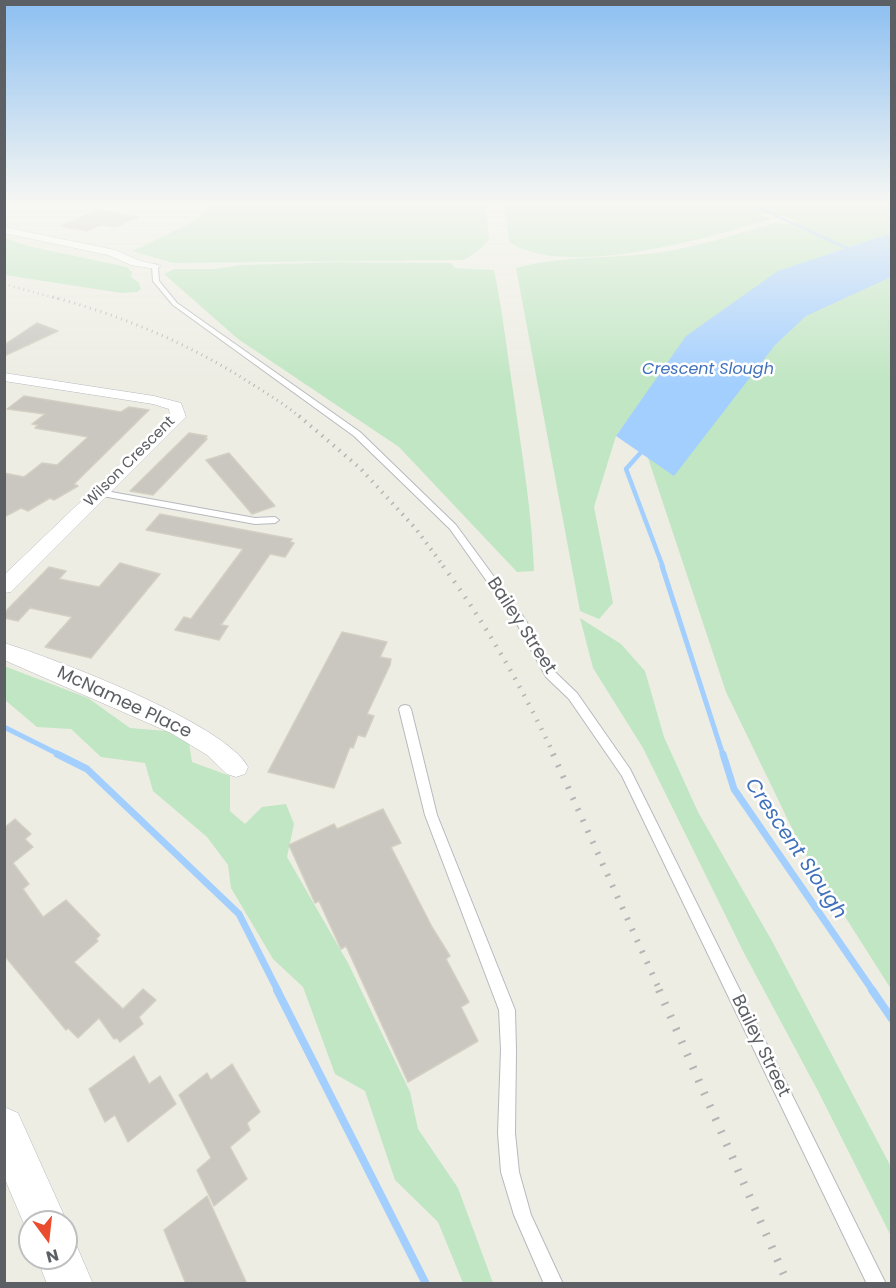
<!DOCTYPE html>
<style>
body{margin:0}
#map{position:relative;width:896px;height:1288px;overflow:hidden;background:#eeede4;font-family:Poppins,sans-serif}
canvas{display:block}
.frame{position:absolute;inset:0;border:6px solid #5c5f64;pointer-events:none}
.north{position:absolute;left:18px;top:1210px;width:60px;height:60px;box-sizing:border-box;background:#fff;border:2px solid #bebfc1;border-radius:50%;rotate:165deg;font-size:16px;font-weight:700;line-height:24px;text-align:center;color:#5c5f64}
.north::after{content:'';display:block;margin:auto;width:21px;height:27px;background:#ea4d2e;clip-path:polygon(50% 0,100% 100%,50% 72%,0 100%)}
</style>
<div id="map">
<canvas width="896" height="1288"></canvas>
<div class="frame"></div>
<div class="north">N</div>
</div>
<script>
const c = document.querySelector('canvas').getContext('2d');
c.lineJoin = 'round';
function paint(path, color) { c.fillStyle = color; c.fill(path, 'evenodd'); }
function strokePath(path, color, width, dash) { c.strokeStyle = color; c.lineWidth = width; c.lineCap = dash ? 'butt' : 'round'; c.setLineDash(dash || []); c.stroke(path); }
function write(font, color, halo, rows, align = 'center') {
  c.font = font + ' Poppins,sans-serif'; c.lineWidth = 5; c.setLineDash([]); c.textBaseline = 'middle'; c.strokeStyle = halo; c.fillStyle = color; for (const [text, x, y, turn = 0] of rows) {
    c.save(); c.translate(x, y); c.rotate((+turn || 0) * Math.PI / 180); c.textAlign = isNaN(turn) ? turn : align; if (halo) c.strokeText(text, 0, 0); c.fillText(text, 0, 0); c.restore();
  }
}
paint(new Path2D(`
 M213 204H486L489 240 478 251 464 260 173 263 132 251 189 224Z
 M503 204H891V233L835 252 891 237V989L802 849 726 692 633 413 616 436 594 507 613 603 599 619 580 611 516 268C563 255 614 259 662 252 702 246 739 233 777 222L785 224 796 221 775 213 762 215 771 219C707 238 570 279 510 243Z
 M5 238 28 246 127 267 132 272 131 277 139 283 141 289 137 292 121 293 5 275Z
 M339 262 451 263 455 268 494 270C503 312 507 354 514 397 522 455 532 512 534 571L517 572 399 447 238 339 164 274 174 269H214L241 265Z
 M580 618 621 644 645 671 664 737 698 812 772 941 891 1167V1236L818 1091 744 953 643 748 593 668Z
 M4 666 88 698 130 728 166 731 189 743 192 762 230 776V811L245 824 262 807 286 804 294 824 287 857 348 963 410 1092 418 1129 458 1188 493 1283H463L438 1222 395 1180 365 1091 335 1074 303 987 273 959 231 888 228 865 207 837 153 791 145 763 101 757 71 729 37 727 5 700Z`), '#c0e6c3');
paint(new Path2D(`
 M891 233V277L806 316 775 345 674 476 616 436 686 336 778 271Z`), '#a3cfff');
strokePath(new Path2D(`
 M611 204 616 207
 M751 204 851 250`), '#a3cfff', 3);
strokePath(new Path2D(`
 M644 449 626 469 663 567`), '#a3cfff', 4.5);
strokePath(new Path2D(`
 M662 566 723 755
 M4 727 60 755`), '#a3cfff', 5);
strokePath(new Path2D(`
 M57 754 87 769 239 914 278 991
 M723 754 734 789 873 991`), '#a3cfff', 7);
strokePath(new Path2D(`
 M277 990 426 1284
 M872 990 892 1019`), '#a3cfff', 8);
const building = new Path2D(`
 M99 210 138 217 115 227 101 225 86 231 61 226Z
 M37 323 58 331 4 356V345Z
 M24 396 121 412 129 407 149 410 74 484 78 486 54 500 50 498 28 511 21 508 4 517V473L24 477 42 463 57 465 88 437 35 428 38 425 32 424 45 414 7 409Z
 M189 433 207 436 205 439H207L153 495 130 491Z
 M229 453 275 506 252 514 206 460Z
 M160 514 292 539 290 542 294 543 285 557 270 554 221 625 228 626 219 640 175 630 184 617 191 619 243 549 146 530Z
 M120 563 160 574 91 658 45 647 72 617 30 608 18 621 4 618V613L49 567 66 571 59 579 99 587Z
 M342 632 387 642 380 657 391 659 390 665 367 714 374 716 365 737 358 735 353 748 350 747 334 788 268 772Z
 M383 809 401 843 391 847 432 927 450 956 446 959 469 1002 461 1007 478 1041 408 1082 346 946 341 949 319 901 315 903 289 845 334 824 337 829Z
 M15 819 31 834 25 839 33 847 13 863 29 884 23 889 43 917 66 900 100 935 96 939 98 941 74 962 123 1009 143 989 156 1000 139 1017 143 1024 120 1042 117 1038 114 1039 99 1018 78 1038 68 1028 66 1030 4 955V828Z
 M134 1056 149 1084 160 1076 176 1104 128 1142 115 1115 105 1122 89 1089Z
 M232 1064 260 1112 247 1123 250 1130 230 1147 247 1179 214 1206 197 1170 211 1158 179 1095 207 1073 211 1080Z
 M207 1196 247 1284H186L164 1230Z`);
paint(building, '#cac7c1');
strokePath(building, '#d3cfc2', 1.5);
const service = new Path2D(`
 M155 264 158 266 159 281 177 303 360 432 456 525 525 619 554 671 577 693 630 769 886 1284H867L622 776 569 699 546 677 517 624 450 529 354 436 173 305 153 281 152 266Z
 M100 490 255 518 275 517 279 520 275 523 255 524 97 495 96 493Z
 M405 705 409 706 411 709 437 815 515 1010 516 1050 515 1133 519 1172 531 1215 563 1284H544L514 1215 501 1172 498 1133 501 1050 499 1010 425 815 399 709 401 706Z`);
const minor = new Path2D(`
 M4 227 115 250 138 260 161 266 155 269 131 265 108 255 4 233Z
 M4 373 154 396 181 403 186 417 11 592 4 593V575L170 416 169 409 153 404 4 381Z
 M4 643C54 658 226 724 248 767L245 774 236 777 227 774 207 755 171 733 4 660Z`);
const tertiary = new Path2D(`
 M4 1107 18 1113 67 1222 66 1224V1222H30V1238L4 1177Z
 M66 1238 75 1242 93 1284H47L37 1258H66Z`);
strokePath(service, '#b6b9be', 2);
strokePath(minor, '#b6b9be', 1);
strokePath(tertiary, '#b6b9be', 1);
paint(service, '#fff');
paint(minor, '#fff');
paint(tertiary, '#fff');
strokePath(new Path2D(`
 M4 284 59 299`), '#b4b5b5', 2, [1, 4]);
strokePath(new Path2D(`
 M53 297C126 317 192 345 255 386 271 396 287 406 301 418`), '#b4b5b5', 3, [1, 4.5]);
strokePath(new Path2D(`
 M299 416 360 468 416 529 444 567`), '#b4b5b5', 4, [1.5, 6]);
strokePath(new Path2D(`
 M443 566C486 624 523 689 554 755`), '#b4b5b5', 4.5, [1.5, 8]);
strokePath(new Path2D(`
 M553 754 660 991`), '#b4b5b5', 6, [2, 10]);
strokePath(new Path2D(`
 M659 990 788 1284`), '#b4b5b5', 8, [2, 12]);
const sky = c.createLinearGradient(0, 0, 0, 384);
sky.addColorStop(0, '#8cbff1');
sky.addColorStop(0.53, '#f7f7f3');
sky.addColorStop(1, '#f7f7f300');
c.fillStyle = sky;
c.fillRect(0, 0, 896, 384);
write('15px', '#5c5f64', '#fff', [
 ["Wilson Crescent",130,462,-45]
]);
write('italic 16px', '#4172bb', '#fff', [
 ["Crescent Slough",708,370]
]);
write('18px', '#5c5f64', '#fff', [
 ["Bailey Street",521,626,57],
 ["McNamee Place",124,703,25],
 ["Bailey Street",760,1046,64]
]);
write('italic 20px', '#4172bb', '#fff', [
 ["Crescent Slough",795,849,56]
]);
</script>
